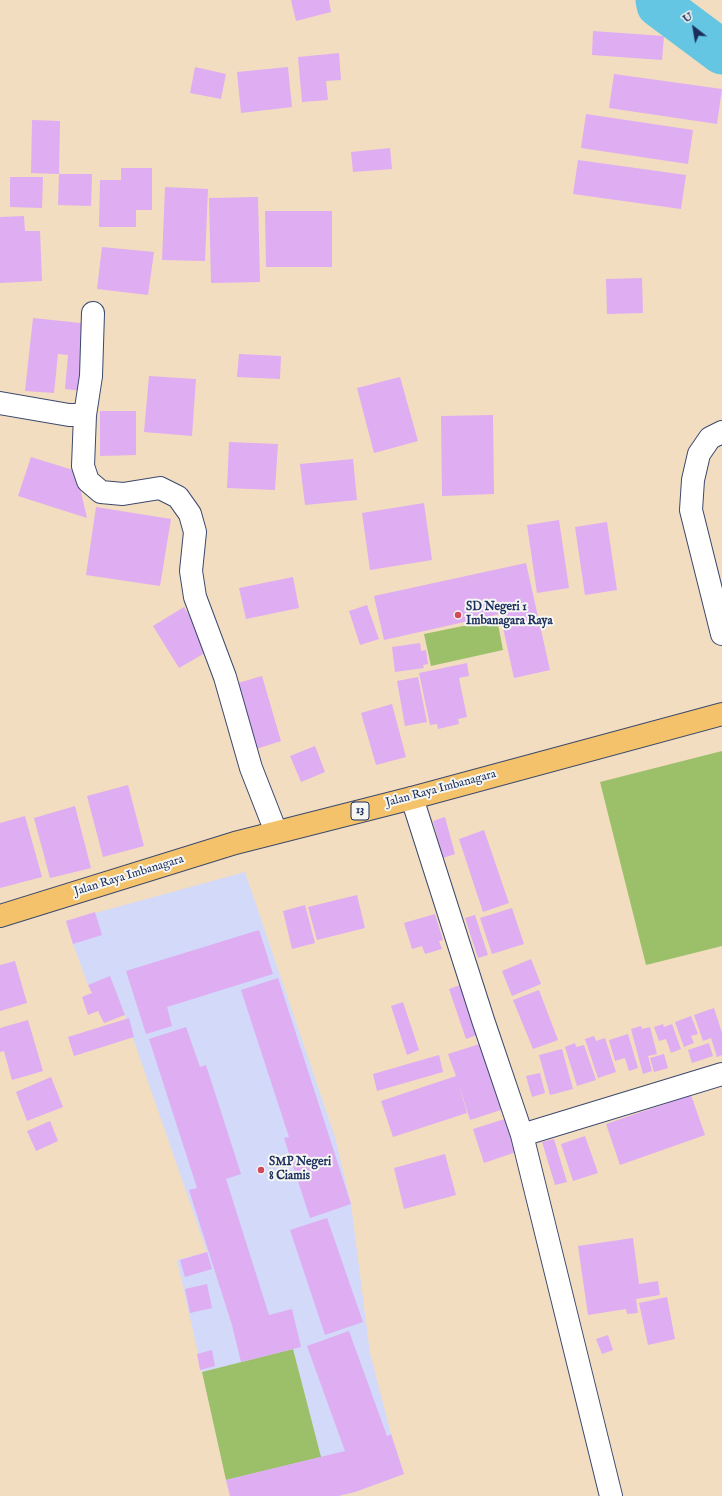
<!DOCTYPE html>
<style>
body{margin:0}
#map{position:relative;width:722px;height:1496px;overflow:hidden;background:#f3ddc0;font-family:"IM FELL English",serif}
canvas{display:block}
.north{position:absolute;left:674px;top:8px;width:40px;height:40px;-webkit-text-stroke:3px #f6f6f2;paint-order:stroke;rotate:329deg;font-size:11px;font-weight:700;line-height:16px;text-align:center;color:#1b2f5e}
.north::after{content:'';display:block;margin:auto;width:14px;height:18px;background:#1b2f5e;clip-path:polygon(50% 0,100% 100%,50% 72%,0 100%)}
</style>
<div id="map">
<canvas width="722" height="1496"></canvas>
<div class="north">U</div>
</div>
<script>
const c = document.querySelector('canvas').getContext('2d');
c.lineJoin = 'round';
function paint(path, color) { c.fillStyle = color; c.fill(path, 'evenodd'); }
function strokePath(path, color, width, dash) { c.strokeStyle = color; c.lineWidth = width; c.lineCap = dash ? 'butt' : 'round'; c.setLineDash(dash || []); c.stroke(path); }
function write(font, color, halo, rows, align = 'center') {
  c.font = font + ' "IM FELL English",serif'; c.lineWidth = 4; c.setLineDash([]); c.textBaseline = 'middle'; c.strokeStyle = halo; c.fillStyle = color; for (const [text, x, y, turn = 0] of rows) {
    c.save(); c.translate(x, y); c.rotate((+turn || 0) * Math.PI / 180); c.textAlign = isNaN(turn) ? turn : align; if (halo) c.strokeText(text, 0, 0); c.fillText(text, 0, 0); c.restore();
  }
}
paint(new Path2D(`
 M245 872 335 1137 351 1204 370 1353 391 1434 404 1474 355 1492 338 1496H230L177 1260 207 1252 125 1015 110 977 88 985 73 944 66 921Z`), '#d3d9f9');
paint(new Path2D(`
 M497 619 503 650 431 666 424 634Z
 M722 751V946L646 965 600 782Z
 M293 1349 321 1457 226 1480 202 1372Z`), '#9cc06a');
strokePath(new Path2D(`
 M658 0 659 5 722 52`), '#64c6e2', 45);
paint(new Path2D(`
 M291 0H329L331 12 296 21Z
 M593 31 664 36 662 60 592 55Z
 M339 53 341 80 326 81 328 100 302 102 298 57Z
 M195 67 226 74 221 99 190 93Z
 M288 67 292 107 241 113 237 72Z
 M614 74 722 89 717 124 609 108Z
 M586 114 693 130 688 164 581 148Z
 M32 120 60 121 59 174 31 173Z
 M390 148 392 169 353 172 351 152Z
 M578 160 686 175 681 209 573 194Z
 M121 168H152V210H136V227H99L100 180H121Z
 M59 174H92L91 206 58 205Z
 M10 177H43L42 208 10 207Z
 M165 187 208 189 205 261 162 260Z
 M258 197 260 282 211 283 209 198Z
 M265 211H332V267H266Z
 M24 216 25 231H40L42 281 0 283V217Z
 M102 247 154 252 148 295 97 289Z
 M642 278 643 313 607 314 606 279Z
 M33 318 90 324 83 391 65 389 68 355 58 354 54 393 25 391Z
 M239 354 281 356 280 379 237 377Z
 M149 376 196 379 192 436 144 432Z
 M400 377 418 441 374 453 357 388Z
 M100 411H136V455L100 456Z
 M493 415 494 494 442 496 441 416Z
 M229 442 278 444 275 490 227 488Z
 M31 457 76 471 87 518 18 496Z
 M353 459 357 500 305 505 300 464Z
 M424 503 432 560 370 570 362 513Z
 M96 507 171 519 160 586 86 575Z
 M559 520 569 588 537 593 527 525Z
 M607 522 617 590 585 595 575 527Z
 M526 563 550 670 514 678 500 614 384 640 374 596Z
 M293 577 299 608 246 619 239 588Z
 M367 605 379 639 360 645 349 611Z
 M184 607 210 650 179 668 153 626Z
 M420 643 421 651 426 650 428 664 423 665 424 668 395 672 392 647Z
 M467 663 469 676 459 678 467 717 458 719 459 724 438 729 437 724 430 725 419 673Z
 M262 676 281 741 250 751 231 685Z
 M418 677 427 722 405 726 397 681Z
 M392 704 406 757 376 765 361 713Z
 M315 746 325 772 301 782 290 756Z
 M128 785 144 846 103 857 87 796Z
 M75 806 91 868 50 878 34 818Z
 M25 816 42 877 0 888V823Z
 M445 817 455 854 443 858 433 821Z
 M484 830 509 903 483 912 459 839Z
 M357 895 365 928 317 940 308 907Z
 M305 905 315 943 292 949 283 911Z
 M512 908 524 944 492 954 480 918Z
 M95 912 102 935 73 944 66 921Z
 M435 914 443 940 439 941 442 949 425 954 422 946 412 949 404 923Z
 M475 915 488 955 478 958 465 918Z
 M259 930 273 974 167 1007 172 1026 146 1034 126 971Z
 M531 959 541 984 512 996 502 971Z
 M15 961 27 1003 0 1011V965Z
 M110 976 125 1015 104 1023 98 1011 88 1015 82 997 92 993 88 985Z
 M278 978 351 1204 310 1218 284 1138 289 1137 241 990Z
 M463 984 480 1034 466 1039 449 989Z
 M539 990 558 1040 533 1049 513 1000Z
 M403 1002 419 1050 407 1055 391 1006Z
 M714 1008 722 1033V1055L717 1057 711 1038 703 1041 694 1015Z
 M691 1016 698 1034 691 1036 694 1043 684 1047 675 1022Z
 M129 1018 134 1037 74 1056 68 1037Z
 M28 1020 43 1071 12 1080 4 1051 0 1052V1028Z
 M663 1024 664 1027 672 1024 681 1049 671 1053 666 1039 659 1041 654 1027Z
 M641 1026 642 1029 650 1027 657 1054 648 1056 652 1071 643 1074 631 1029Z
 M186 1027 200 1067 206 1065 241 1174 226 1179 269 1315 292 1309 301 1347 241 1362 232 1325 189 1190 197 1188 149 1039Z
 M628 1034 638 1068 629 1071 625 1058 615 1061 609 1040Z
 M594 1036 596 1041 605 1038 616 1072 598 1078 585 1039Z
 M486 1042 507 1108 470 1120 458 1082 467 1113 393 1137 381 1101 456 1076 448 1054Z
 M575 1043 576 1047 584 1045 596 1080 577 1086 565 1047Z
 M709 1043 713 1056 692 1063 688 1050Z
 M562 1049 573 1089 550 1095 539 1055Z
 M664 1054 668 1068 654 1072 650 1058Z
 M439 1055 443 1072 377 1091 373 1074Z
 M540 1073 545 1093 532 1097 526 1076Z
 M51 1077 63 1107 27 1121 16 1092Z
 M691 1095 705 1135 620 1165 606 1124Z
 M511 1117 522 1150 484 1163 473 1129Z
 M50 1121 58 1141 36 1151 27 1131Z
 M585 1136 598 1173 573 1181 561 1144Z
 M554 1139 567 1182 555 1185 542 1142Z
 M445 1154 456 1195 404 1209 394 1168Z
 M327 1218 363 1322 325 1335 290 1230Z
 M633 1238 639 1284 658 1281 660 1295 636 1299 638 1313 627 1314 626 1309 588 1315 578 1246Z
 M207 1252 212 1269 185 1277 180 1260Z
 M207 1284 212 1308 190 1313 185 1289Z
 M667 1297 675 1339 648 1345 639 1303Z
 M349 1331 387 1436 391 1434 404 1474 355 1492 338 1496H230L226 1480 345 1451 307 1346Z
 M608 1335 613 1350 602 1354 596 1339Z
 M212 1350 215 1366 200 1370 197 1354Z`), '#deadf2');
const minor = new Path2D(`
 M0 403 69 415H85L91 376 93 313
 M85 415 83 466 88 481 101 492 123 494 160 488 178 497 190 514 195 532 191 571 195 597 225 677 251 768 276 832
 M722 432 710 438 699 454 693 480 691 510 722 634
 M412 798 483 1020 522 1135 611 1496
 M522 1135 722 1074`);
const trunk = new Path2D(`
 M0 916 235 843 412 798 722 714`);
strokePath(minor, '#3b496d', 24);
strokePath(trunk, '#3b496d', 24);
strokePath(minor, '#fff', 22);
strokePath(trunk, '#f3c26a', 22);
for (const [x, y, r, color] of [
 [458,615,4,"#d1495b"],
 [261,1170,4,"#d1495b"]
]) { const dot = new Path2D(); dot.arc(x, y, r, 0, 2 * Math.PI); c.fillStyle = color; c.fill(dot); strokePath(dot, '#f6f6f2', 1.5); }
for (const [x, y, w] of [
 [360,811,18]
]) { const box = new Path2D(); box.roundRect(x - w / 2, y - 9, w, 18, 3); c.fillStyle = '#f6f6f2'; c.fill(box); strokePath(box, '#1b2f5e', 1); }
write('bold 11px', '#1b2f5e', null, [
 ["13",360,811]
]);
write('bold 12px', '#1b2f5e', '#f6f6f2', [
 ["SD Negeri 1",466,608],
 ["Imbanagara Raya",466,622],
 ["SMP Negeri",269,1163],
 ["8 Ciamis",269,1177]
], 'left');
write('12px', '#1b2f5e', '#f6f6f2', [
 ["Jalan Raya Imbanagara",441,789,-15],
 ["Jalan Raya Imbanagara",129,876,-17]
]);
</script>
